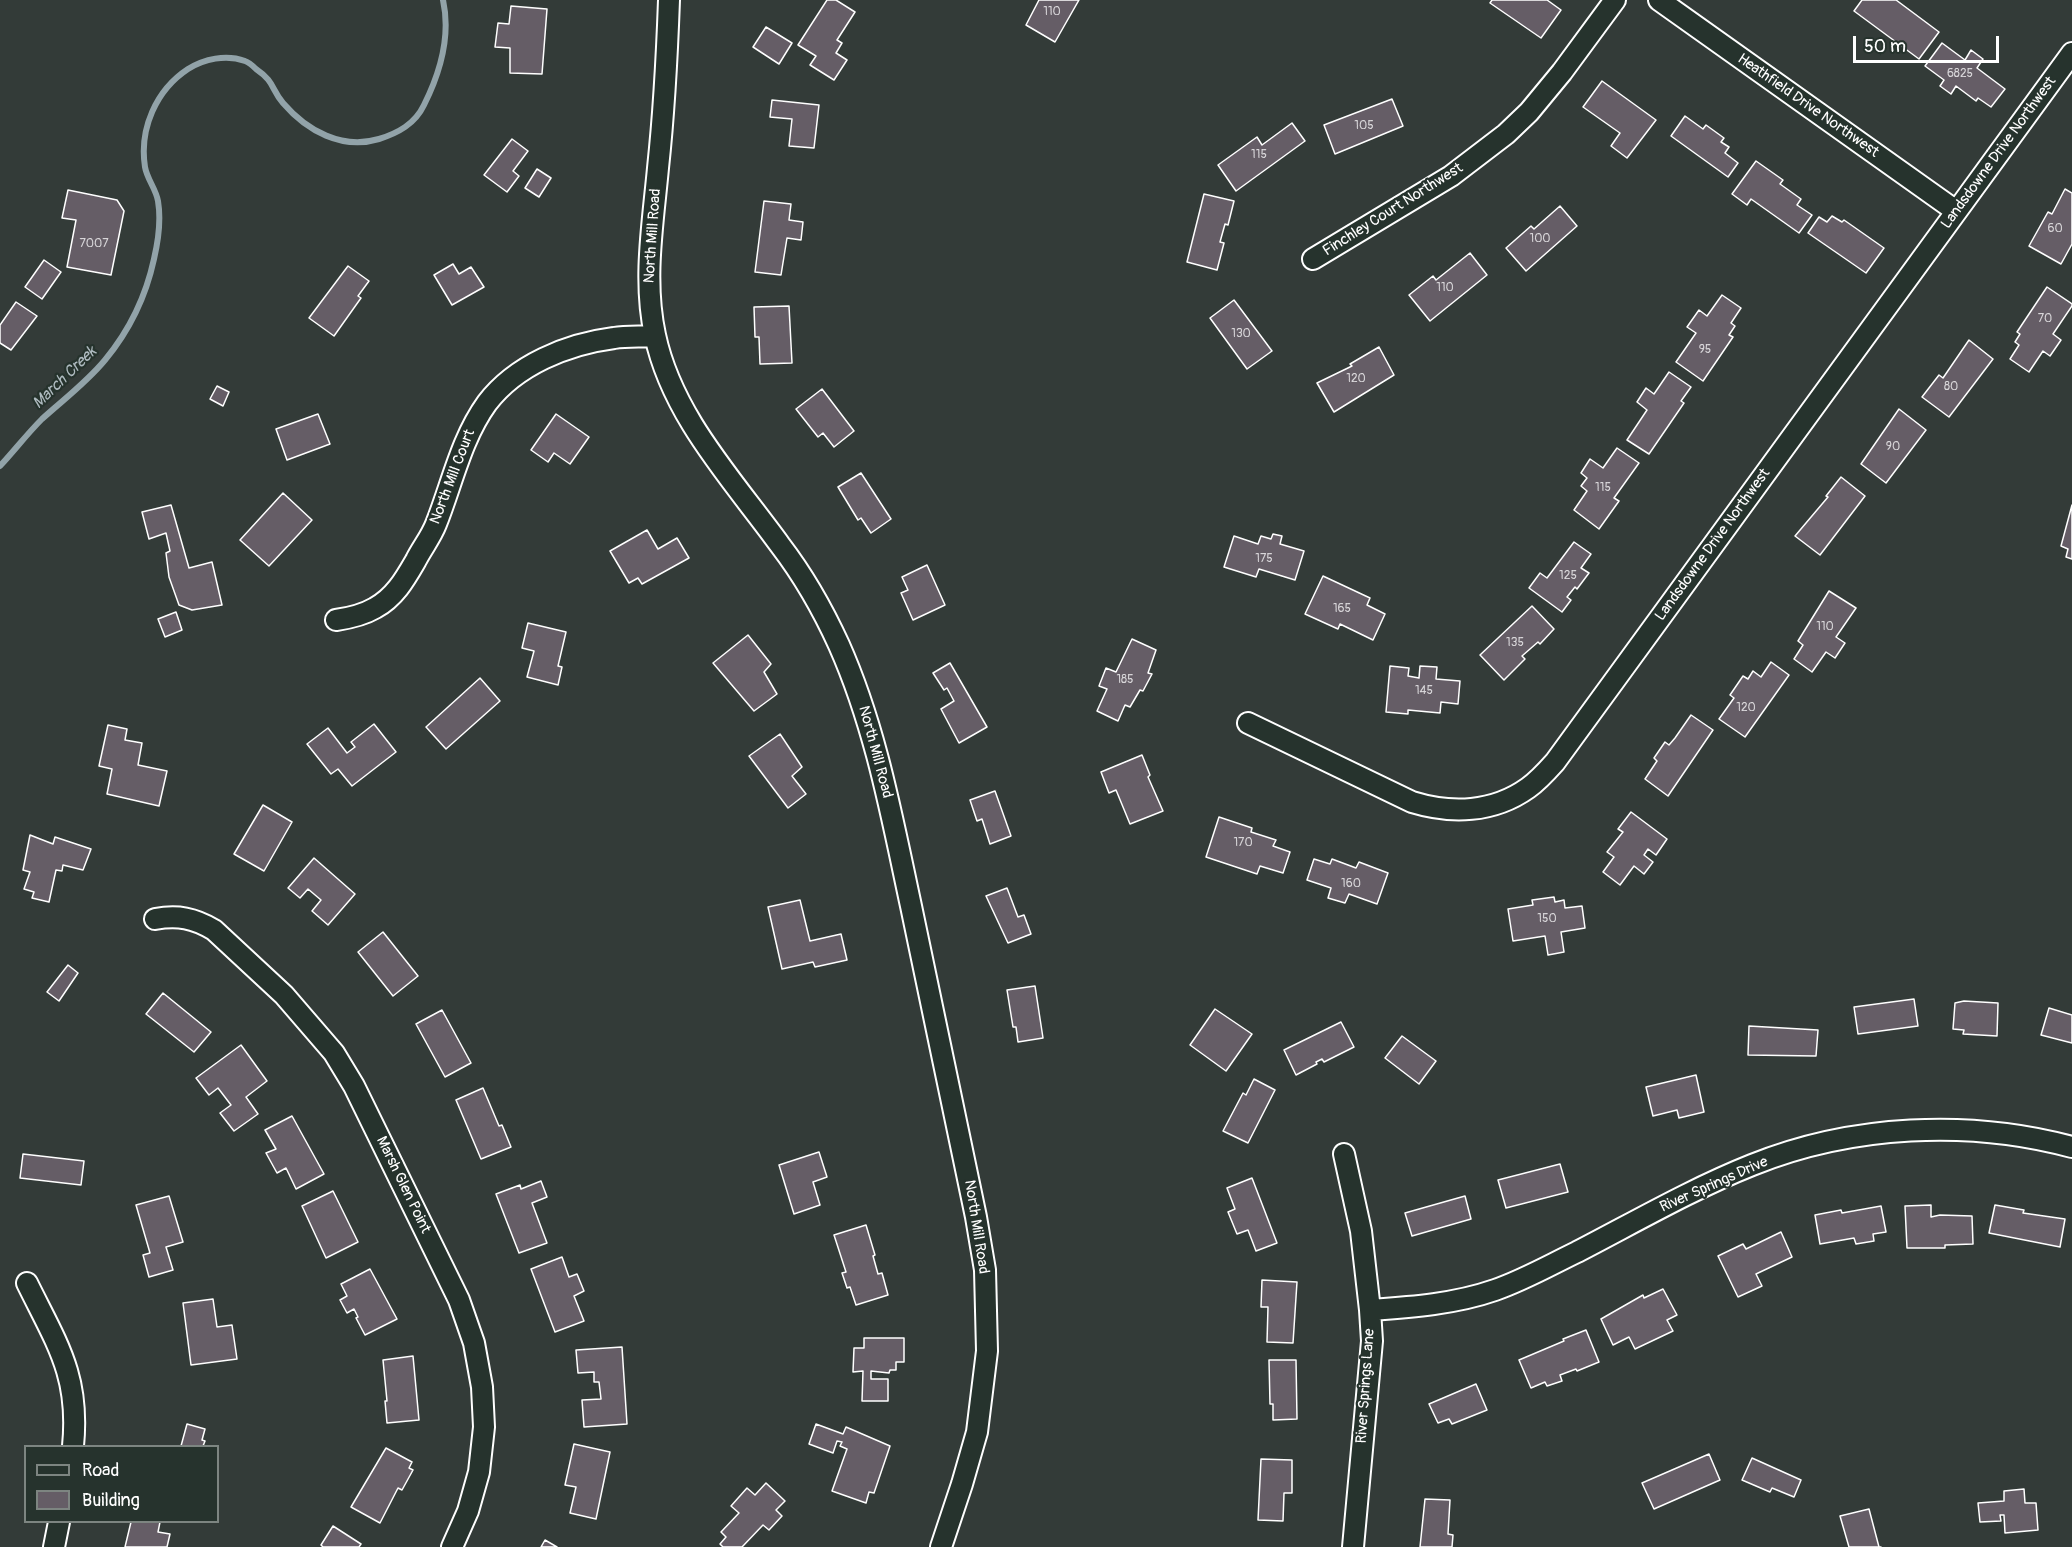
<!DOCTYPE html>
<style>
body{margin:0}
#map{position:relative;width:2072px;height:1547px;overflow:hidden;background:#333b38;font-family:Pangolin,sans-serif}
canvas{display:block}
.legend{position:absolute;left:24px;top:1445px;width:195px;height:78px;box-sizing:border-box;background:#26332d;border:2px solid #7d8581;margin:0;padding:8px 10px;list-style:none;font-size:18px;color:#fff}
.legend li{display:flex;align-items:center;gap:12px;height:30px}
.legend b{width:30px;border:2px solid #7d8581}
.scale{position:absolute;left:1853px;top:36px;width:146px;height:27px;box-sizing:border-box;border:3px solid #fff;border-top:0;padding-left:8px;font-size:18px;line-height:21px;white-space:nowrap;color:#fff;-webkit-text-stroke:4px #26332d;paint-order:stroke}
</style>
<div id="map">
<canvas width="2072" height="1547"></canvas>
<ul class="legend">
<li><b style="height:8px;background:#26332d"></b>Road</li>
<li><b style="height:16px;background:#655d66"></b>Building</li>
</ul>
<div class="scale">50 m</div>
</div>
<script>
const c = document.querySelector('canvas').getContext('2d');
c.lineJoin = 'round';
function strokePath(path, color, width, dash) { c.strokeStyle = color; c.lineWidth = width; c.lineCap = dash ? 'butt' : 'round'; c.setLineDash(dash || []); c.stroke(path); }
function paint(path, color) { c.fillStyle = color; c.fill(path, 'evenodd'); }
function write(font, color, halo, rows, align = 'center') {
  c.font = font + ' Pangolin,sans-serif'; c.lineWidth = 4.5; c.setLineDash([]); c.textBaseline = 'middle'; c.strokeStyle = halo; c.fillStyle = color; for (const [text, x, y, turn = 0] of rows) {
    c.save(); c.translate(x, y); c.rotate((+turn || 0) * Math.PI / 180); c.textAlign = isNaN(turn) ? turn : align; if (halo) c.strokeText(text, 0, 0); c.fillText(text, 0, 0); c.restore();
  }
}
strokePath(new Path2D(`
 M0 466C14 451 27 434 42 419 63 400 87 382 105 360 129 331 146 296 154 259 158 242 161 219 158 201 156 189 147 179 145 167 139 129 156 90 188 69 204 59 226 54 245 61 248 62 253 66 256 69 275 82 271 89 283 103 307 131 342 150 379 139 398 133 415 124 424 105 440 73 451 36 443 0`), '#92a3a9', 6);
const building = new Path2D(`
 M827 0H836L855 12 837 40 842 43 836 53 847 60 834 80 810 65 816 56 798 45Z
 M1039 0H1079L1055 42 1026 25Z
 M1492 0H1547L1561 10 1541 38 1490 3Z
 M1862 0H1896L1939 32 1919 59 1854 11Z
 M511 6 547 9 542 74 510 73V48L495 47 498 23 509 24Z
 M766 27 792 43 779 64 753 47Z
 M1942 43 1965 60 1971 50 1983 59 1977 68 2005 89 1991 107 1978 98 1976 101 1956 86 1951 94 1940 86 1944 80 1925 66Z
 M1602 81 1656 120 1627 158 1611 146 1620 133 1583 107Z
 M1392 99 1403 126 1335 154 1324 125Z
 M772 100 819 105 814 148 789 146 792 119 770 117Z
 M1685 116 1703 129 1706 125 1724 138 1721 142 1729 147 1725 153 1738 163 1728 177 1671 136Z
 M1292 123 1305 141 1236 191 1218 165 1257 137 1262 145Z
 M512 139 528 151 513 171 519 176 507 192 484 175Z
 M1756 161 1783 180 1780 184 1801 199 1797 205 1812 215 1799 233 1751 199 1747 205 1732 194Z
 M537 169 551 178 539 197 525 188Z
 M2065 189 2072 193V244L2061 264 2029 246 2048 212 2052 214Z
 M68 190 117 200 124 211 111 275 67 267 76 220 62 218Z
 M1204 194 1234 201 1228 225 1225 224 1220 242 1224 243 1217 270 1187 262Z
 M764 201 791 204 789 220 803 222 801 240 787 238 781 275 755 272Z
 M1560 206 1577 226 1526 271 1506 248 1531 226 1534 229Z
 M1832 216 1842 222 1844 220 1884 248 1866 273 1808 233 1819 217 1827 222Z
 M1470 253 1487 275 1430 321 1409 295 1433 276 1436 280Z
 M44 260 61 272 42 299 25 287Z
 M453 264 459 274 471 267 484 287 452 305 434 275Z
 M348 266 369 281 358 296 361 298 334 336 309 318Z
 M2047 287 2072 304V306L2053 334 2061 340 2050 356 2043 351 2029 372 2010 359 2019 345 2015 342 2020 334 2017 332Z
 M1722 295 1741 308 1731 323 1735 326 1729 335 1733 337 1703 381 1676 362 1696 333 1687 327 1699 310 1707 316Z
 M1234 300 1272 351 1247 369 1210 318Z
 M16 302 37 316 11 350 0 343V325Z
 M789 306 792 363 760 364 759 337H755L754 307Z
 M1969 340 1993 359 1949 417 1922 397 1939 375 1943 378Z
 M1379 347 1394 375 1334 412 1317 383 1352 366 1350 364Z
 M1669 372 1691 387 1681 401 1684 403 1649 454 1627 440 1647 410 1637 402 1646 388 1654 394Z
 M217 386 229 392 223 406 210 399Z
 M822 389 854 431 834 447 823 433 818 437 796 409Z
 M1899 409 1926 430 1886 483 1861 464Z
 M318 414 330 444 287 460 276 429Z
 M556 414 589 437 570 464 554 453 548 462 531 450Z
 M1617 448 1639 463 1614 498 1619 501 1599 529 1574 510 1587 491 1581 486 1587 478 1581 473 1590 459 1603 468Z
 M861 473 891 519 871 533 861 518 858 520 838 487Z
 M1841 477 1865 496 1820 555 1795 536 1828 497 1826 496Z
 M283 493 312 520 269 566 240 540Z
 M171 505 189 568 212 562 222 605 192 610 179 605 169 577 166 553 170 551 166 533 149 539 142 512Z
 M2072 505V559L2066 557 2068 549 2061 546Z
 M647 530 658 549 677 538 689 558 642 584 638 578 629 583 610 551Z
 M1273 534 1282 536 1280 544 1304 551 1295 580 1259 569 1256 577 1224 567 1234 536 1258 544 1261 536 1271 539Z
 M1574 542 1591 554 1581 568 1589 573 1577 589 1575 587 1567 597 1571 600 1562 612 1529 588 1540 573 1547 578Z
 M927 565 945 605 913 620 901 593 908 590 902 577Z
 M1323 576 1370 598 1367 605 1385 614 1373 640 1340 624 1338 629 1305 614Z
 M1829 591 1856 608 1836 637 1845 643 1835 658 1826 652 1812 672 1794 659 1803 645 1798 641Z
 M1532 606 1554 629 1540 644 1538 642 1522 656 1525 659 1504 680 1480 655Z
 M176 612 182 630 165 637 158 619Z
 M528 623 566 632 558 666 562 667 558 685 527 677 534 651 522 648Z
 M748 635 771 664 764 672 777 694 754 711 713 663Z
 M1132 639 1156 650 1148 673 1152 674 1143 691 1140 690 1130 707 1125 705 1118 721 1097 711 1107 689 1099 686 1106 668 1116 672Z
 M1771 662 1789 675 1745 737 1719 719 1734 698 1730 695 1743 676 1748 679 1753 671 1761 677Z
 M950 663 987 727 959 743 941 709 954 701 947 688 944 690 933 673Z
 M1390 666 1409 668 1408 676 1419 678 1420 666 1437 667 1436 679 1460 681 1458 704 1441 702 1440 713 1408 710V714L1386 712Z
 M480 678 500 701 446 749 426 727Z
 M1691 715 1713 730 1668 796 1645 779 1657 761 1654 758 1665 742 1669 745 1675 738Z
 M374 724 396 752 352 786 338 769 331 774 307 744 328 728 347 753 355 747 351 742Z
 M108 725 127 729 125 740 142 743 138 765 167 771 159 806 107 794 112 769 99 766Z
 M780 734 802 767 792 776 806 794 788 808 749 756Z
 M1142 755 1150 775 1148 777 1163 811 1130 824 1116 790 1109 793 1101 772Z
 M995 791 1011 836 990 844 982 819 977 821 970 800Z
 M263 805 292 822 264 871 234 854Z
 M1631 812 1667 839 1656 855 1648 849 1644 855 1653 862 1644 874 1634 866 1620 885 1603 872 1614 857 1607 852 1623 832 1618 829Z
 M1219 817 1252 828 1251 832 1276 840 1273 846 1290 852 1283 873 1260 866 1257 874 1206 857Z
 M30 835 53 844 55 837 91 849 83 870 63 865 62 871 56 870 49 902 32 898 34 892 24 889 30 872 23 870Z
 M314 858 355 894 328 925 312 911 321 900 308 889 300 898 288 888Z
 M1314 859 1330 864 1332 859 1356 868 1359 862 1388 873 1377 904 1349 894 1345 903 1328 898 1331 888 1307 880Z
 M1007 888 1018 917 1024 915 1031 934 1008 943 986 896Z
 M1554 897 1555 902 1564 900 1565 908 1582 906 1585 928 1561 932 1564 952 1548 955 1545 936 1513 941 1508 909 1533 905 1532 900Z
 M800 900 810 941 841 934 847 960 815 967 813 962 782 969 768 907Z
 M383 932 418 976 393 996 358 952Z
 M68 965 78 973 59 1001 47 992Z
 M1035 986 1043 1038 1018 1042 1016 1027H1013L1007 990Z
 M163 993 211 1032 194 1052 146 1014Z
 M1914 999 1918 1026 1858 1034 1854 1007Z
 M1964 1001 1998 1003 1997 1036 1963 1034 1964 1030 1953 1029 1955 1003Z
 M2049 1008 2072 1015V1043L2041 1035Z
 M1215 1009 1252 1034 1226 1071 1190 1045Z
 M442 1010 471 1063 445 1077 416 1024Z
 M1341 1022 1354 1047 1324 1062 1322 1059 1316 1062 1317 1064 1296 1075 1284 1050Z
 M1749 1026 1818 1030 1816 1056 1748 1055Z
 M1402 1036 1436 1061 1419 1084 1385 1058Z
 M241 1045 267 1081 246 1097 258 1114 234 1131 220 1113 231 1105 218 1088 209 1095 196 1078Z
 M1696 1075 1704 1112 1679 1118 1677 1110 1653 1116 1646 1087Z
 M1254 1079 1275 1090 1248 1143 1223 1131 1243 1093 1246 1095Z
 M483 1088 499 1126 502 1125 511 1147 481 1159 456 1100Z
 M292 1116 324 1174 296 1189 286 1168 277 1173 266 1153 276 1149 265 1130Z
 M819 1152 827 1177 813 1182 820 1205 794 1214 779 1165Z
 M23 1154 84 1161 81 1185 20 1178Z
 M1560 1164 1568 1192 1506 1208 1498 1180Z
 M1252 1178 1277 1243 1256 1251 1248 1230 1237 1234 1228 1212 1235 1209 1227 1188Z
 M541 1181 547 1197 532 1203 547 1243 519 1253 496 1194 520 1185 521 1189Z
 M333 1191 358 1242 326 1258 302 1206Z
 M169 1196 183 1242 166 1247 173 1270 149 1277 143 1255 150 1253 136 1205Z
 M1465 1196 1471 1219 1412 1236 1405 1213Z
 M1931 1205V1217L1940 1215 1972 1216 1973 1244 1945 1245V1248H1907L1905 1206Z
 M1995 1205 2024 1210 2023 1213 2065 1219 2060 1247 1989 1233Z
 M1881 1206 1886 1232 1873 1234 1874 1241 1856 1244 1854 1238 1820 1244 1815 1215 1841 1210 1842 1213Z
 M866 1225 875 1255 873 1256 878 1274 882 1273 888 1295 856 1305 850 1287 847 1288 842 1273 846 1272 834 1235Z
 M1781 1232 1792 1257 1756 1274 1762 1286 1738 1297 1718 1256 1743 1244 1746 1249Z
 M562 1257 569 1277 577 1274 584 1291 574 1296 584 1321 555 1332 531 1269Z
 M370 1269 397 1319 365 1335 356 1318 358 1317 354 1309 347 1313 340 1300 347 1296 341 1284Z
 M1262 1280 1297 1282 1293 1343 1267 1342 1268 1307H1261Z
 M1663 1289 1677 1315 1667 1320 1673 1331 1635 1349 1629 1337 1613 1345 1601 1319 1643 1295 1644 1298Z
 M213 1299 217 1327 232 1325 237 1359 191 1365 183 1303Z
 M1586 1330 1599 1362 1577 1371 1576 1369 1560 1375 1562 1381 1547 1386 1545 1382 1531 1388 1519 1360 1564 1341 1563 1339Z
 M864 1338H904V1362H896V1370H890L889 1373 871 1371V1379H888V1401H862L863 1371 853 1372 854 1348H864Z
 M622 1347 627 1424 584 1427 582 1400 601 1399 599 1382H594V1372L578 1373 576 1350Z
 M413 1356 419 1420 387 1423 385 1401H387L383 1360Z
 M1269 1360H1296L1297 1419 1273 1420V1404H1270Z
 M1476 1384 1487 1410 1452 1424 1449 1419 1438 1423 1429 1404Z
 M187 1424 205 1429 202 1440 205 1441 203 1446H181Z
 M816 1424 843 1434 846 1427 890 1446 874 1493 869 1492 866 1503 832 1491 847 1449 840 1446 842 1442 837 1441 833 1453 809 1444Z
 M574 1444 610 1452 596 1519 570 1513 576 1487 565 1485Z
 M386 1448 412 1462 409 1468 413 1470 402 1490 398 1488 380 1523 351 1507Z
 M1709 1454 1720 1480 1654 1509 1642 1483Z
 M1752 1458 1801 1480 1794 1497 1772 1488 1770 1492 1742 1480Z
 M1261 1459 1292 1460V1493H1284L1283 1521 1258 1520Z
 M766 1483 785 1501 776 1510 782 1516 769 1530 763 1525 742 1547H723L720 1544 726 1537 721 1532 739 1513 731 1506 747 1488 755 1495Z
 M2024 1489 2025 1503H2036L2038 1530 2005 1533 2004 1515H2000L2001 1521 1980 1522 1978 1503 2004 1501V1491Z
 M1425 1499 1450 1500 1448 1534 1453 1535 1452 1547H1420Z
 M1869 1509 1879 1547H1881H1849L1840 1516Z
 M131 1522H160L158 1532 170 1534 167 1547H125Z
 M333 1526 361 1544 359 1547H323L321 1545Z
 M545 1540 557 1547H541Z`);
paint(building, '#655d66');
strokePath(building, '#fff', 1.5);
const minor = new Path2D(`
 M669 0C667 56 664 112 658 168 653 223 643 280 655 335 672 416 733 480 780 545 803 575 823 610 839 645 876 728 892 818 911 906 933 1010 954 1113 976 1217L985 1270 987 1351 977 1432 962 1484 941 1547
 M1659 0 1956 211
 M1313 259 1451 176 1506 134 1529 112 1562 72 1615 0
 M336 620C350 618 363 615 375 608 395 597 405 579 416 560 422 548 431 537 436 524 452 484 461 439 487 403 516 365 567 344 614 338 627 336 641 337 655 336
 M1248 723 1412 802C1451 814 1493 813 1528 788 1538 781 1547 771 1555 762L2072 53
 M155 919C178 915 194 918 214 930L284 995 334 1053 354 1086 459 1300 474 1343 482 1387 484 1427 479 1472 468 1511 452 1547
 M1344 1154 1361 1231 1370 1310 1372 1341 1353 1547
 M27 1283C57 1344 80 1376 73 1446
 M1370 1310C1412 1307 1455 1304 1495 1290 1524 1280 1550 1265 1577 1252 1635 1222 1692 1189 1752 1165 1851 1125 1969 1119 2072 1147
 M54 1547 59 1522`);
strokePath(minor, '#fff', 24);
strokePath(minor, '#26332d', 20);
write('12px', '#d8d6d9', null, [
 ["110",1052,12],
 ["6825",1960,74],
 ["105",1364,126],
 ["115",1259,155],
 ["60",2055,229],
 ["100",1540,239],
 ["7007",94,244],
 ["110",1445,288],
 ["70",2045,319],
 ["130",1241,334],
 ["95",1705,350],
 ["120",1356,379],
 ["80",1951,387],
 ["90",1893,447],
 ["115",1603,488],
 ["175",1264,559],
 ["125",1568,576],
 ["165",1342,609],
 ["110",1825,627],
 ["135",1515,643],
 ["185",1125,680],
 ["145",1424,691],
 ["120",1746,708],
 ["170",1243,843],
 ["160",1351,884],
 ["150",1547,919]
]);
write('15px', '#fff', '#26332d', [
 ["Heathfield Drive Northwest",1808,106,35],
 ["Landsdowne Drive Northwest",1999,153,-54],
 ["Finchley Court Northwest",1393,210,-32],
 ["North Mill Road",653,236,-86],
 ["North Mill Court",453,477,-69],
 ["Landsdowne Drive Northwest",1713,545,-54],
 ["North Mill Road",875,752,75],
 ["Marsh Glen Point",403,1185,64],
 ["River Springs Drive",1714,1185,-24],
 ["North Mill Road",976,1227,81],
 ["River Springs Lane",1366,1386,-86]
]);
write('italic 16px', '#aebabf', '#26332d', [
 ["March Creek",65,378,-44]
]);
</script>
